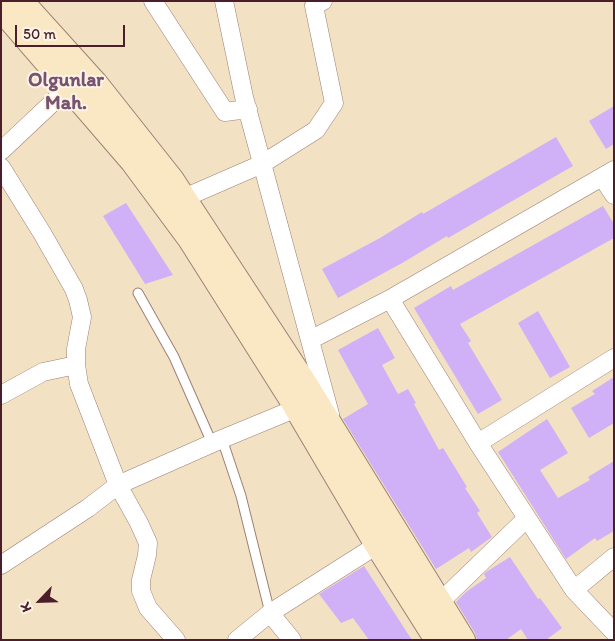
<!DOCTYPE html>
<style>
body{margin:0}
#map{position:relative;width:615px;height:641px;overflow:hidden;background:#f3e1c3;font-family:Itim,sans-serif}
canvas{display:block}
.frame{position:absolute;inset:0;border:2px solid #4a1f2b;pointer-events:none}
.north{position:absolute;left:15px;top:576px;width:50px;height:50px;-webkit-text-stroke:4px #fcf5e5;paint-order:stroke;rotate:246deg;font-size:14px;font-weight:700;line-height:20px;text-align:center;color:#4a1f2b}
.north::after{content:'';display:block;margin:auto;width:18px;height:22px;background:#4a1f2b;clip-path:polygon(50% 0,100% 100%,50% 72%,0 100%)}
.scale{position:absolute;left:15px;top:25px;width:110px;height:22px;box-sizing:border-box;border:2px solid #4a1f2b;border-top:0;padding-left:6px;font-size:15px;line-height:18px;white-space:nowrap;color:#4a1f2b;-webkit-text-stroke:4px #fcf5e5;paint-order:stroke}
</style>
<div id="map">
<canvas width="615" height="641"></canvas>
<div class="frame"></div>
<div class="north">K</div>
<div class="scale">50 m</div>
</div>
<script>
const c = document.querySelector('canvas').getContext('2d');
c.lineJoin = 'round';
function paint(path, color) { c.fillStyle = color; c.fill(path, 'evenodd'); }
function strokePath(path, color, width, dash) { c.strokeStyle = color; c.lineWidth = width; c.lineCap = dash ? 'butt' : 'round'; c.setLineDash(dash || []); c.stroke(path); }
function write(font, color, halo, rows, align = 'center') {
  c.font = font + ' Itim,sans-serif'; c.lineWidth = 4; c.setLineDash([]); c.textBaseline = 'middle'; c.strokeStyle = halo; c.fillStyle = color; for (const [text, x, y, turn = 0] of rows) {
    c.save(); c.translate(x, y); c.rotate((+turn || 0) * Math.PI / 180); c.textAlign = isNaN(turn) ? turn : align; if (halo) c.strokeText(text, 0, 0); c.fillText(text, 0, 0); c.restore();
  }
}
paint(new Path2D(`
 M614 106V144L606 149 589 121Z
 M556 137 573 166 448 238 447 236 404 262 338 298 322 269 380 238 422 212 423 214Z
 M126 203 173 275 145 284 103 216Z
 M603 206 614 224V238L460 324 471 341 468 343 502 400 478 414 414 308 451 286 453 290Z
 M538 311 570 367 550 378 518 323Z
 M378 328 395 358 382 365 398 394 408 389 416 403 414 404 439 450 443 448 467 487 465 488 480 511 477 513 492 537 471 552 469 548 436 569 343 419 368 404 338 350Z
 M614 377V423L589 438 571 408 595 394 592 391Z
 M547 419 568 453 540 470 558 498 590 480 588 477 614 461V531L597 541 595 538 566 559 498 452Z
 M510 557 538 599 540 598 562 628 546 640H528L521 629 506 640H477L475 633 456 602 466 592 486 578 484 574 486 572Z
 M364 566 412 640H369L353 618 341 623 319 594Z`), '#d0b0f7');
const service = new Path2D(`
 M138 293 174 357 212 443
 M222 439 241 496 270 613`);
const minor = new Path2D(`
 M153 1 225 112 248 109
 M224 1 244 97 330 414
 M1 151 69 87
 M1 167 42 233 74 289 78 300 82 317 76 349V365L79 384 118 485 139 523 148 543 147 555 141 580V591L148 608 176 640
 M602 177 614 195
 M184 198 262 164 316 130 334 103 314 6 323 1
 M390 299 478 443 574 590 614 632
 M310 340 390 299 614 170
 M1 395 43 372 76 365
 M478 443 614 358
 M1 565 88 508 118 485 222 439 297 408
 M574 590 614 557
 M440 602 527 518
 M270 613 292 640
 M237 640 270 613 377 545`);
const secondary = new Path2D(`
 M21 1 96 84 172 180 304 382 463 640
 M1 9 133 162 190 239 288 394 377 545 437 640`);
strokePath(service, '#9e8077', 11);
strokePath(minor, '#9e8077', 19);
strokePath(secondary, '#9e8077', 26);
strokePath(service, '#fff', 9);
strokePath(minor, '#fff', 18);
strokePath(secondary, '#fae7c3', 24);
write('bold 20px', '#795272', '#fcf5e5', [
 ["Olgunlar",66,81],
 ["Mah.",66,104]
]);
</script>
